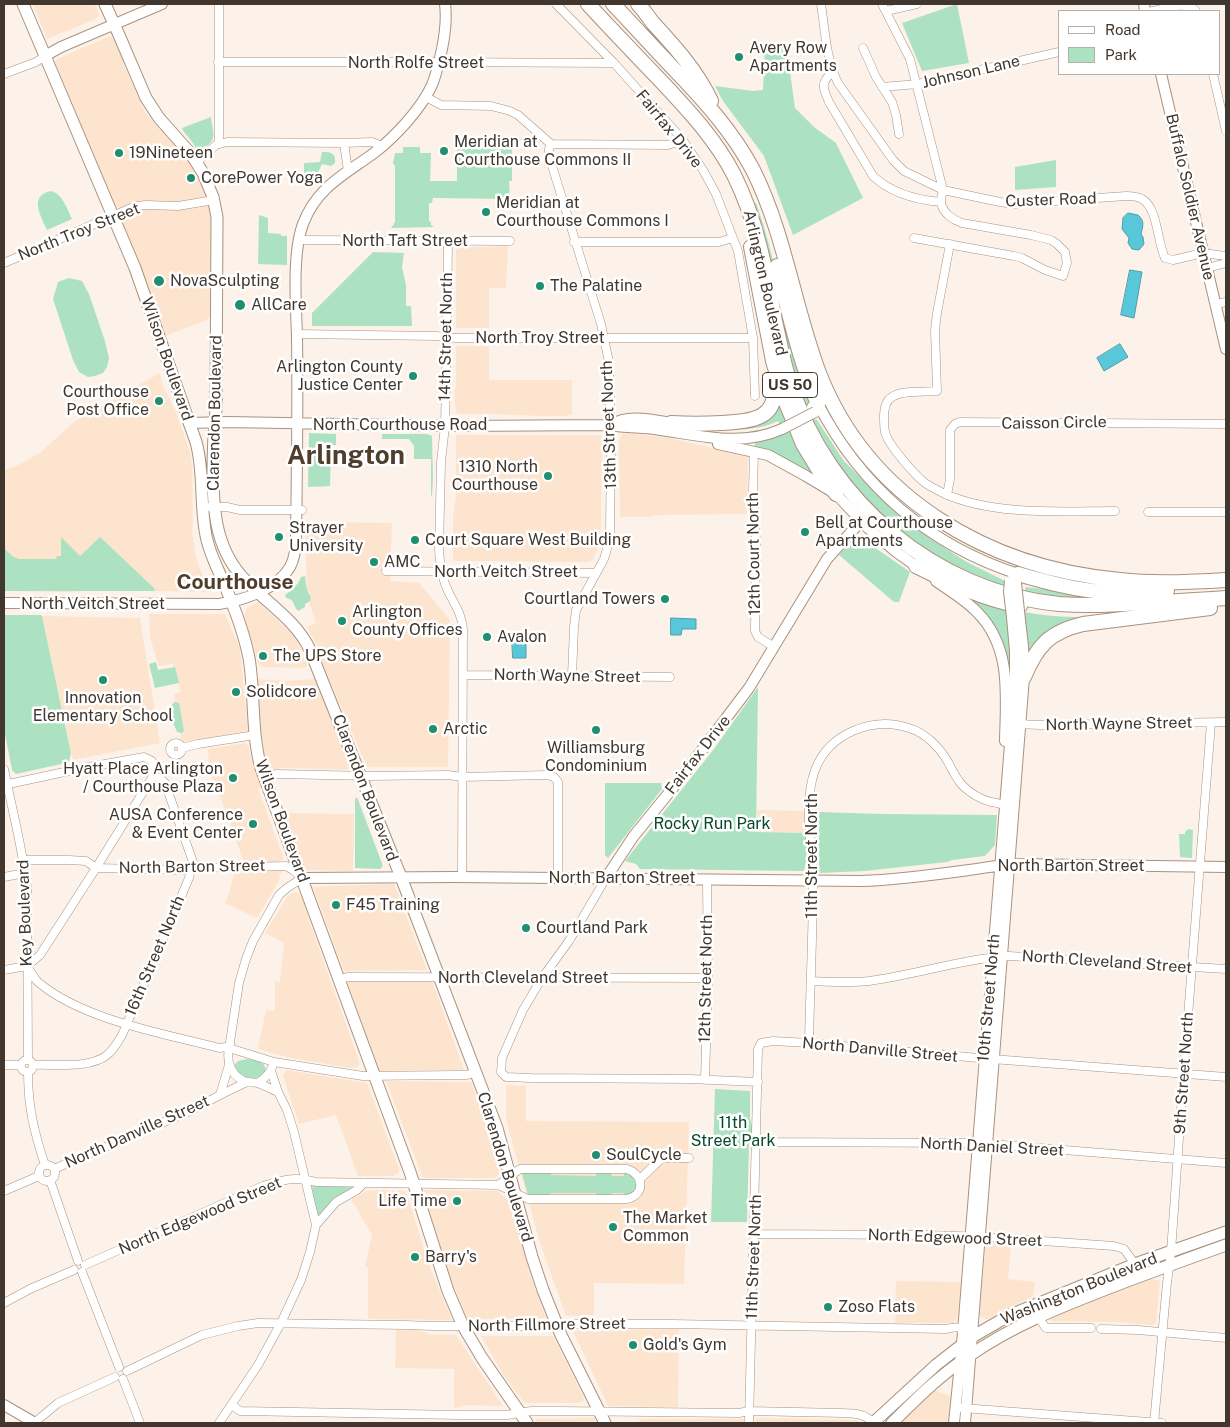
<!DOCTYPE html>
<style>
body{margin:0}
#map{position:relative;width:1230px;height:1427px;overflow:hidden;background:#fcf2e9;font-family:"Public Sans",sans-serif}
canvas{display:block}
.frame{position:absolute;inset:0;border:5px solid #41372f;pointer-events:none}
.legend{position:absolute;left:1058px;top:10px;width:162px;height:65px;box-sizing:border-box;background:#fff;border:1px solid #b3afac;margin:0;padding:6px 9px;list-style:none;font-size:15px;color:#41372f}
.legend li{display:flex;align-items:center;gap:10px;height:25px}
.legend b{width:25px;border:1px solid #b3afac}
</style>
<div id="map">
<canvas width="1230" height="1427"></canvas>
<div class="frame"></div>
<ul class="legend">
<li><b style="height:6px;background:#fff"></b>Road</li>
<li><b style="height:14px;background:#ace2c1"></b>Park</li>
</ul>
</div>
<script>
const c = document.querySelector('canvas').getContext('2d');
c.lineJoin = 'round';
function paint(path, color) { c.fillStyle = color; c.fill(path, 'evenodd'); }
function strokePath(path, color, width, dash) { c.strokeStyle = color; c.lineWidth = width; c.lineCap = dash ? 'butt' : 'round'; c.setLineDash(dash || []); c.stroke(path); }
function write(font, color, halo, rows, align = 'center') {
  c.font = font + ' "Public Sans",sans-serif'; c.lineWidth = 5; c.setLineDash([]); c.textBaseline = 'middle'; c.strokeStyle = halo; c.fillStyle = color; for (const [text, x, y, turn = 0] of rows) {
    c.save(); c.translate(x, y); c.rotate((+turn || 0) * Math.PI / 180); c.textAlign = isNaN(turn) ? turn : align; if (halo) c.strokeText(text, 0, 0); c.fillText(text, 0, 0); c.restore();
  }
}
paint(new Path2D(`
 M33 4H95L99 15 96 19 47 39Z
 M110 36 115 40 124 60 123 64 145 112 151 120 176 145 187 155 207 194 204 198 169 203 156 201 137 202 120 208 115 206 55 62 57 59Z
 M203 205 210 207 212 217 210 317 205 321 165 336 139 264 121 221 122 218 124 214 142 209 178 210Z
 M508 246 506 288H489V328H456V248Z
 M456 346H489V380H572V414L566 416H539L492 414H462L456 413 454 391 456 387Z
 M160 373 162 384 176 412 190 452 192 464 193 521 192 531 196 558 204 579 213 587 206 592 87 590 72 592 4 591V470L16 466 40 453 75 421Z
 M624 433 664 437 748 456 747 514 660 515 647 517H620L619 441 621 435Z
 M456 435H601L602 443 601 519 600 542 593 560 588 562 454 561 453 559V517L456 496Z
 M305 522 392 523 390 581 419 583 450 620 448 767H367L327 674 321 658V653L307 627 316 623 307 596Z
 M258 602 294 636 307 663V666L304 668 263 667 259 665 244 616 247 608Z
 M149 614H225L240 649 248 731 185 742 181 739 174 694 181 692 173 664 159 666 150 638Z
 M42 616 140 618 160 743 73 760Z
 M259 679 285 681 316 679 351 767 350 769 338 770 332 769 280 768 275 770 266 769 261 730 259 726V720L260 717 259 693 256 687Z
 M245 743 249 747 251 759 254 763 263 787 258 789 284 859 278 862H244L209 767 208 749Z
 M757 810 804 811 806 816V833L756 832Z
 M284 813 354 814 353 871 306 870Z
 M283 870 280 875 279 881 257 918 225 903 229 893 234 873 246 871Z
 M394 884 427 970 344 971 313 887Z
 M297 892 304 900 309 920 359 1061V1066L351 1068 291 1058 258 1049 266 1010 275 1011V981L280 982 284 943 265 933 287 897 292 893Z
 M347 981H432L464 1070 379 1071Z
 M286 1070 367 1083 399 1169V1173L393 1176H358L336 1115 299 1124 283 1076Z
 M386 1081 471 1082 489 1131 499 1172 497 1177 492 1178H423Z
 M506 1085 526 1086V1121L689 1122 684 1284 594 1283V1315L566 1316 540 1243 506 1119Z
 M378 1190 405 1191 408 1197 429 1265 452 1320 371 1319 368 1318V1267H365L372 1235 351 1199 367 1191Z
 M423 1190 498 1191 510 1203 533 1283 546 1318 468 1319 450 1278Z
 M986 1242 1011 1244 1008 1279 1035 1282 1033 1296 988 1319H984L979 1314Z
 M1150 1279 1158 1280 1160 1282 1156 1321 1155 1324 1151 1325 1117 1322 1051 1321V1316Z
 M896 1281 961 1282 957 1319 953 1323H895Z
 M679 1329 678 1407 608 1406 573 1331Z
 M396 1330H420L431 1335H456L503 1406 469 1405 454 1408V1369L395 1368Z
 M481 1336H553L583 1396 584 1401 580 1403H527L522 1400 504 1376Z
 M935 1390 951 1397 948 1423H901Z
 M594 1418 596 1423H538L535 1419Z
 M756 1418 857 1420 859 1423H756Z
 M641 1419H744V1423H638Z`), '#fde4ce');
paint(new Path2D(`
 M957 4 969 63 922 71 902 23Z
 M776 46 787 50 795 108 814 127 836 143 863 198 793 235 764 156 723 101 715 86 753 91 763 90 765 49Z
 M211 117C211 126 218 138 208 145 204 148 201 150 196 150 195 142 185 136 182 128Z
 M464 142H505L512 149V181H509L510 199 433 198 432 203H429V221L431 222V225L434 227 391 228 395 222V166L393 163 395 153H403V147H420V153H431L430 181H457V149Z
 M322 152C331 152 336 153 335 163L331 166 322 164 313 183H310L312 178 304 175V163L320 162Z
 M1056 160V187L1015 190V167Z
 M51 191C63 194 67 209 72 219L47 230C41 216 28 196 51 191Z
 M754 203H756C767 232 773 262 781 293 791 330 804 367 809 406L806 407 791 361 766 242Z
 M259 215 268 218V233L281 234V236H287V265L258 264Z
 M373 252 404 253 402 267 406 285V306H411L412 326H312V313Z
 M69 278 82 281 89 294 105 341 109 358 107 367 103 373 95 376 88 377 79 372 73 360 53 299 58 282Z
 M777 400 816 477 754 447 755 443 776 436 784 432 778 421C755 432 731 430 706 429L749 424Z
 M813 419 817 420 844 461 892 509 931 539 965 561 1005 581 1006 587C939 563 896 536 851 481 846 474 839 467 834 460 826 448 819 434 812 421Z
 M309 433 336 434V445H331L330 486 308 487Z
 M382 434H427L432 436 433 478 432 496 431 495V459H414V446L409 439H382Z
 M61 537 80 556 100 537 154 588 155 591H4V548L12 556 19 559H56L57 556H61Z
 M855 537 861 538 910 572 899 602H894L839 555Z
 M305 576C306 583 306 592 311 597L310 601 305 604V607L298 611C293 606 295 599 286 598L285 595C291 590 298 586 301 577Z
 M1026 587 1110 597C1078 599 1055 597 1025 591V589Z
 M965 597C1005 610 1045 618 1087 617L1031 652 1029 651 1025 618 1009 614 1013 654 1010 710 1007 659Z
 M4 615H41L42 616 71 753 69 762 66 763 16 774 12 770 4 729Z
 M156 662 158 670 175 667 179 683 155 688 149 664Z
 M758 687 756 832 806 833V863L804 871 640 869 636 864 625 861 714 749Z
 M174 702 179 703 184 731 182 733 177 732C174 723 166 711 174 702Z
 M605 783H661L662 789 608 858 605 855Z
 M357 797 383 866 380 869 355 868V799Z
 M819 812 882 814 997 815 995 845 985 856 952 860 947 862 865 871 819 873Z
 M1188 829 1193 830 1192 858 1180 857 1179 834H1185V832Z
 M247 1059C256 1060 266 1061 266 1072 257 1082 242 1079 234 1068L235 1064 238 1061Z
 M715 1089 750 1091V1118L752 1126V1136L749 1144 747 1222H711Z
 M522 1173H551V1175L596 1176V1173H611L612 1176H624V1173L632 1175 636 1180V1188L634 1193 624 1196V1193H612L611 1196H596V1193H551L550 1195H528Z
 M313 1185 354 1186V1187L342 1195 336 1197 321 1214 319 1215 316 1213 312 1188Z`), '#ace2c1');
const water = new Path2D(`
 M1128 213 1138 215C1145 221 1143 226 1141 234L1143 237 1144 244 1139 250 1132 249 1128 243 1129 238 1122 229 1123 218Z
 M1130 270 1142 272 1134 318 1121 315Z
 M1120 344 1128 357 1104 371 1097 358Z
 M671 618 696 619V629H682L681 635H671Z
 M512 638H526V658H513Z`);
paint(water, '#59c7da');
strokePath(water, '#529ca7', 1);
const street = new Path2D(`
 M556 4 614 63 682 139 703 170 716 194 738 251 753 338 755 396
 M821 4C825 30 826 59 838 83L893 160 904 171 943 190 1000 202 1013 204 1126 196C1131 196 1137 196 1142 199 1158 208 1157 242 1165 258L1173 260 1203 253 1226 256
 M882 4 910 59 943 190C942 194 941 199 941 203 943 213 953 220 962 223L1031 235 1051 240 1057 244 1065 252 1067 263 1063 276 1045 270 1022 258 1014 256 914 238
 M886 11 917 4
 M1152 11C1164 9 1187 0 1196 11
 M863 48 876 77 892 102 896 115 899 134
 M218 62H426L614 63
 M832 72C820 84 823 88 829 102L873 176C891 193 917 200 941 202
 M4 74 36 62 45 56
 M1213 74 1226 131
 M882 87 918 84 1059 52
 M426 97 441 105 491 106 510 111 518 115 551 144 668 145 675 143 682 139
 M219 143V4
 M344 143 348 171
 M551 144 549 149V156L601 324 609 362 611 439 610 533 607 549 604 559 576 610 574 627 572 676
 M197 162 216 145 227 142 344 143 372 142 382 146
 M299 240 510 241
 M448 241 447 329 445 426 441 462 439 550C440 565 442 580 449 593 455 605 462 615 463 629L462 877
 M574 242H719L733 238
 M950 244 937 313 935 330 937 391C925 392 901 390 892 397 885 401 884 409 884 417 884 422 884 427 885 432 888 445 915 475 925 483 931 487 939 491 945 494 996 516 1061 511 1115 511
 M4 263 136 206 146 205 178 206 214 200
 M1207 268 1226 263
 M1216 304 1226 302
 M297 334 436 336 456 338H753
 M754 451 753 491 756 541 755 631 758 637 774 647
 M947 495 950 479V430L955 424 960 422 1226 424
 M210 507H227L240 510H302
 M1148 512H1226
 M386 571 596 573
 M463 675 670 677
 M1016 724 1040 725 1226 722
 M170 749a6 6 0 1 1 12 0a6 6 0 1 1-12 0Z
 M182 748 198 744 255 735
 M4 769C12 809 22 846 27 887L28 1059
 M264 776 277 774 371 776 448 775 462 777 547 775 554 777 558 782V878
 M4 785 83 768 144 757 152 761 154 768 153 776 160 778 165 783 193 862 189 878 123 1033C119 1040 114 1050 107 1055 90 1069 54 1064 33 1065
 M24 860H69L86 861 96 868 183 870 198 868 286 866 293 870 302 878 287 888 279 895 253 941 246 959 239 983 230 1042 231 1049
 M4 877 25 873
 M606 878 569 941 542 978 523 1010 502 1058 501 1072 506 1077 531 1078 690 1079 758 1082
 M27 966 40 955 96 868 153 776
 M4 970 27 966C30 971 34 978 38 982 83 1020 162 1033 219 1048L226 1047 229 1048
 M339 980 347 977 708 978
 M811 981C830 982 849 983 869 981 916 975 961 959 1009 956L1226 969
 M809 1043C810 989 813 934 813 880 812 845 803 803 815 770 829 733 873 716 909 728 926 733 940 748 948 762 952 770 956 778 962 785 970 793 980 799 991 802 998 803 1003 804 1009 807
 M21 1066a6 6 0 1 1 12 0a6 6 0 1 1-12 0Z
 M274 1062 363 1076 457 1075H467L476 1072
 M4 1065H21
 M28 1072C28 1107 34 1132 45 1165
 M705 1080 708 978 707 879
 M258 1083C267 1077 271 1072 274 1062L229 1048C226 1062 232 1079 248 1082 252 1083 256 1082 260 1084 266 1086 272 1090 278 1092
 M220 1095 229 1065
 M757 1142 977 1143 1226 1163
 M39 1173a8 8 0 1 1 16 0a8 8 0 1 1-16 0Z
 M54 1169 190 1111 220 1095 247 1082
 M640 1179 662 1158H689
 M50 1180 78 1261
 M4 1191 39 1176
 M316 1225 336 1202 357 1190 364 1183
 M754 1234 924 1235 986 1237 1114 1246 1124 1249 1137 1267
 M85 1265 263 1186C284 1180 294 1176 316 1182L498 1185 528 1199H626C645 1196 645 1175 627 1169H520L498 1185
 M82 1272 119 1367
 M4 1303 30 1289 74 1270
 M1034 1304 1037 1316 1046 1328H1091
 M1101 1329 1138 1330 1226 1338
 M127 1371 202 1335 238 1326 258 1323 405 1325 433 1326H549L571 1324H673L945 1329C953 1328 959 1325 966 1331
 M123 1379 140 1423
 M232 1405 240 1411 459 1415H507L531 1411H559L739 1413 749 1411 843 1413C857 1414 863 1413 874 1423
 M962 1408 1162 1423
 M34 1423 58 1403 115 1377
 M219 1423 258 1365 281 1323 301 1280 310 1252 316 1225 294 1132 287 1110 278 1092 271 1071
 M749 1423 758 1049 761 1043 773 1041 809 1043 979 1058 1226 1077
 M1154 1423 1167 1283 1171 1252 1184 1067 1211 723`);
const secondary = new Path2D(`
 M1144 4 1145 11
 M45 56 61 47 162 4
 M1161 74 1226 349
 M812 407 818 404C861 487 929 545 1018 574L1016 581
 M189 423 227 422 455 426 610 425C627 428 644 427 661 430 702 436 742 447 782 429
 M610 425C614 424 618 421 622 420 637 416 663 421 678 425
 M718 444 768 455 806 476 836 494 868 528 895 551 920 569
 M936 581C950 591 966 600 978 613 1012 648 1006 696 1005 741
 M4 603 219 604C244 600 276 590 290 567 295 558 296 547 296 537 297 470 298 403 297 336 296 305 292 253 303 224 317 187 344 175 374 153 395 137 421 109 432 85 437 73 439 61 442 49 445 34 447 19 445 4
 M302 878 455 877 861 881C897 880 933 875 969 870 984 868 999 865 1015 864L1226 867
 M606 878 633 837 680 779 749 688 827 559 861 521
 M4 1405 35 1423
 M954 1423 962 1344 1015 682V651L1012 617
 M965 1423 1024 677 1023 646 1020 620`);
const primary = new Path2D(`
 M23 4 135 268 196 442C205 474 199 508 207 540 211 557 219 571 225 586 235 609 244 633 249 658 255 694 251 732 261 768L410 1172 448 1291 463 1326 482 1358 527 1423
 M105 4 119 35 146 98 159 118 191 154 203 173 213 197 217 217 216 409C214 430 213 452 213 474 213 515 217 553 248 583 270 605 297 622 310 650L401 877 497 1128 532 1257 543 1290 561 1335 605 1423
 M873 1423 936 1365 972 1337 1010 1315 1135 1264 1226 1232
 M892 1423C916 1399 940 1375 969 1356 1012 1326 1060 1307 1109 1288 1148 1273 1187 1259 1226 1245`);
const highway = new Path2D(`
 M588 4C611 29 635 54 659 79 687 109 715 138 734 175 757 221 766 271 775 321 780 342 783 363 790 383 828 501 935 592 1059 604 1086 606 1111 605 1138 603 1167 602 1197 600 1226 598
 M613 4C633 25 653 47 673 68 703 99 733 132 753 170 785 234 794 307 819 373 868 499 989 568 1120 580 1155 584 1191 582 1226 580
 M638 4C644 10 648 17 653 23 675 47 697 71 711 101
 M751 247 773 361 784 398 803 444 820 472 836 494
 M777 266C789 313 799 359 818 404
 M671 423C688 424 705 424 722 423 753 421 781 419 773 379
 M916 566C950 583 983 599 1020 606
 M1018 574C1046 582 1075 590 1105 592 1125 594 1146 592 1167 591
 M1024 677C1037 646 1049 632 1083 624L1210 608`);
strokePath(street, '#a9927e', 9);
strokePath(secondary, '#a9927e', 12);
strokePath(primary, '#a9927e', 13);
strokePath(highway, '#a9927e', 16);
strokePath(street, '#fff', 8);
strokePath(secondary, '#fff', 10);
strokePath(primary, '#fff', 11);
strokePath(highway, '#fff', 14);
const secondaryBridge = new Path2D(`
 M782 429 815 412
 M1010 581 1009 592 1012 617
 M1016 583 1020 620`);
strokePath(secondaryBridge, '#a9927e', 12, []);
strokePath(secondaryBridge, '#fff', 10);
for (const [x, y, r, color] of [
 [739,57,5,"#208f6f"],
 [444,151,5,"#208f6f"],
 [119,153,5,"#208f6f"],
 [191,178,5,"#208f6f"],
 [486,212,5,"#208f6f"],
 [159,281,6,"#208f6f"],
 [540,286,5,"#208f6f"],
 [240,305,6,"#208f6f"],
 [413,376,5,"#208f6f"],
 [159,401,5,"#208f6f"],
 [548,476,5,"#208f6f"],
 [805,532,5,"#208f6f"],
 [279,537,5,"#208f6f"],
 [415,540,5,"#208f6f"],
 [374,562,5,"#208f6f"],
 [665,599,5,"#208f6f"],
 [342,621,5,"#208f6f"],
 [487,637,5,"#208f6f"],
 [263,656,5,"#208f6f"],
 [103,680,5,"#208f6f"],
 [236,692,5,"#208f6f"],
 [433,729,5,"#208f6f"],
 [596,730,5,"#208f6f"],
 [233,778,5,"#208f6f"],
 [253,824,5,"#208f6f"],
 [336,905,5,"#208f6f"],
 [526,928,5,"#208f6f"],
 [596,1155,5,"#208f6f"],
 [457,1201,5,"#208f6f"],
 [613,1227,5,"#208f6f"],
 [415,1257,5,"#208f6f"],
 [828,1307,5,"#208f6f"],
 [633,1345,5,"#208f6f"]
]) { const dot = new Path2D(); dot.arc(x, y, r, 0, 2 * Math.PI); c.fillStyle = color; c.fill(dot); strokePath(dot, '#fff', 2); }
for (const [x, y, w] of [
 [790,385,55]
]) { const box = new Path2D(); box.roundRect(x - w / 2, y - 12.5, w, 25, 4); c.fillStyle = '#fff'; c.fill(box); strokePath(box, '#41372f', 1); }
write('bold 15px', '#41372f', null, [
 ["US 50",790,385]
]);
write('16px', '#41372f', '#fff', [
 ["Avery Row",749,48],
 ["Apartments",749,66],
 ["Meridian at",454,142],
 ["Courthouse Commons II",454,160],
 ["19Nineteen",129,153],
 ["CorePower Yoga",201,178],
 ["Meridian at",496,203],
 ["Courthouse Commons I",496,221],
 ["NovaSculpting",170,281],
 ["The Palatine",550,286],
 ["AllCare",251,305],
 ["Arlington County",403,367,"right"],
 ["Justice Center",403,385,"right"],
 ["Courthouse",149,392,"right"],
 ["Post Office",149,410,"right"],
 ["1310 North",538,467,"right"],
 ["Courthouse",538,485,"right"],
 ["Bell at Courthouse",815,523],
 ["Apartments",815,541],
 ["Strayer",289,528],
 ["University",289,546],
 ["Court Square West Building",425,540],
 ["AMC",384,562],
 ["Courtland Towers",655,599,"right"],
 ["Arlington",352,612],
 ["County Offices",352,630],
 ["Avalon",497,637],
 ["The UPS Store",273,656],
 ["Solidcore",246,692],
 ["Innovation",103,698,"center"],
 ["Elementary School",103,716,"center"],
 ["Arctic",443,729],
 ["Williamsburg",596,748,"center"],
 ["Condominium",596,766,"center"],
 ["Hyatt Place Arlington",223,769,"right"],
 ["/ Courthouse Plaza",223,787,"right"],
 ["AUSA Conference",243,815,"right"],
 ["& Event Center",243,833,"right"],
 ["F45 Training",346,905],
 ["Courtland Park",536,928],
 ["SoulCycle",606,1155],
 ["Life Time",447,1201,"right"],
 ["The Market",623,1218],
 ["Common",623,1236],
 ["Barry's",425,1257],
 ["Zoso Flats",838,1307],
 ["Gold's Gym",643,1345]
], 'left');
write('16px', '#41372f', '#fff', [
 ["North Rolfe Street",416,63],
 ["Johnson Lane",971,72,-13],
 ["Fairfax Drive",669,129,51],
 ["Buffalo Soldier Avenue",1190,197,77],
 ["Custer Road",1051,200,-2],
 ["North Troy Street",79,232,-22],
 ["North Taft Street",405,241],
 ["Arlington Boulevard",765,283,77],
 ["14th Street North",446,337,-89],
 ["North Troy Street",540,338],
 ["Wilson Boulevard",167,359,71],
 ["Clarendon Boulevard",215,413,-89],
 ["Caisson Circle",1054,423,-1],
 ["North Courthouse Road",400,425],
 ["13th Street North",609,425,-92],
 ["12th Court North",754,554,-91],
 ["North Veitch Street",506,572],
 ["North Veitch Street",93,604],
 ["North Wayne Street",567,676,1],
 ["North Wayne Street",1119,724,-1],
 ["Fairfax Drive",698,755,-52],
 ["Clarendon Boulevard",365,788,69],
 ["Wilson Boulevard",282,821,70],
 ["11th Street North",812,856,-90],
 ["North Barton Street",1071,866],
 ["North Barton Street",192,867,-1],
 ["North Barton Street",622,878],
 ["Key Boulevard",25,913,-92],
 ["16th Street North",155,956,-67],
 ["North Cleveland Street",1107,962,4],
 ["North Cleveland Street",523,978],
 ["12th Street North",706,979,-89],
 ["10th Street North",989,998,-85],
 ["North Danville Street",880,1050,5],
 ["9th Street North",1184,1073,-86],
 ["North Danville Street",137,1132,-24],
 ["North Daniel Street",992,1147,3],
 ["Clarendon Boulevard",505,1167,73],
 ["North Edgewood Street",200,1216,-23],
 ["North Edgewood Street",955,1238,2],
 ["11th Street North",754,1257,-88],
 ["Washington Boulevard",1079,1289,-22],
 ["North Fillmore Street",547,1325,-1]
]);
write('16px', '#05482b', '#fff', [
 ["Rocky Run Park",712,824],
 ["11th",733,1123],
 ["Street Park",733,1141]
]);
write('bold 21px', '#503d2b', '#fff', [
 ["Courthouse",235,583]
]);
write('bold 26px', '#503d2b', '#fff', [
 ["Arlington",346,456]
]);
</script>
